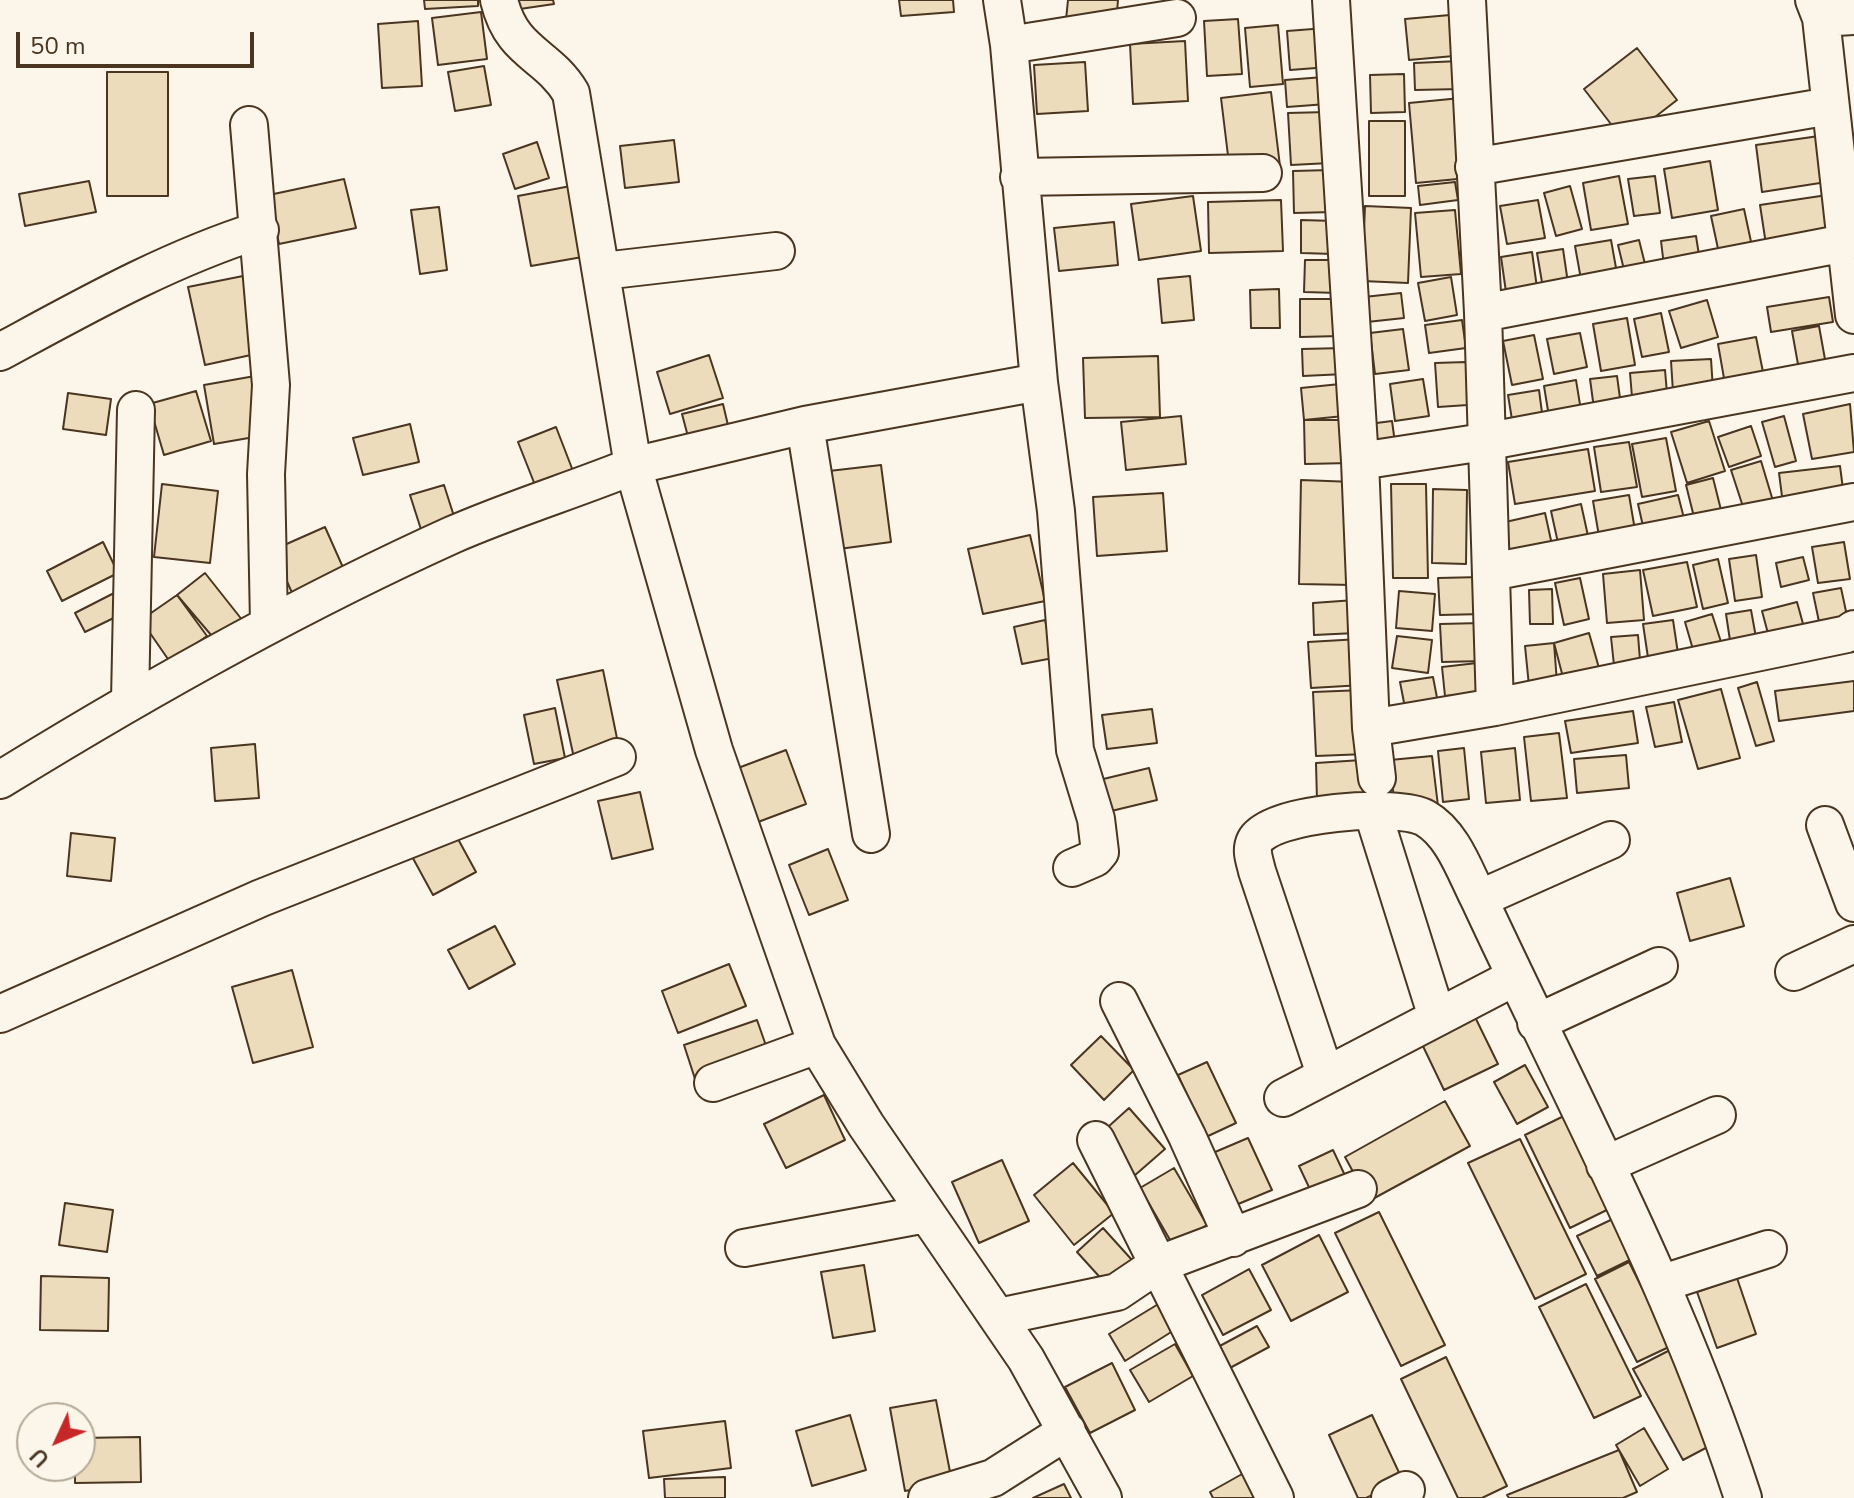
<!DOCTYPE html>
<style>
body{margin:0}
#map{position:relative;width:1854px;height:1498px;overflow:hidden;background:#fbf6e9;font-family:"Nunito Sans",sans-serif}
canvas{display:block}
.north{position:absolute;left:16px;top:1402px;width:80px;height:80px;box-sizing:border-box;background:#fbf6e9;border:2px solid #b4a999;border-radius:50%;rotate:226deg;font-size:22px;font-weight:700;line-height:32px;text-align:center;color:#4a3520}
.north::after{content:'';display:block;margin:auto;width:28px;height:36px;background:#c62828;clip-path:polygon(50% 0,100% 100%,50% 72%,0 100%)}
.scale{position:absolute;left:16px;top:32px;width:238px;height:36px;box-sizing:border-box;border:4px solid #4a3520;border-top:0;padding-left:10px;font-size:24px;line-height:28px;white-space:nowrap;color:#4a3520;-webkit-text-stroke:6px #fbf6e9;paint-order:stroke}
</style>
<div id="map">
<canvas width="1854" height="1498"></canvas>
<div class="north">U</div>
<div class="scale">50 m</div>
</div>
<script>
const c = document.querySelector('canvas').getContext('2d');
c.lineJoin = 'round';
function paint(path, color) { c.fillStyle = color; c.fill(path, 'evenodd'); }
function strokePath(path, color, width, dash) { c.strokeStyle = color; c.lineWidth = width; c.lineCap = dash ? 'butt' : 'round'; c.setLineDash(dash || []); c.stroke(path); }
const building = new Path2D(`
 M424 0H478V6L425 9Z
 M511 0H553L554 4 513 10Z
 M899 0H953L954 12 901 16Z
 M1068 0H1118L1116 24 1066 20Z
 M481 12 487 59 438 65 432 18Z
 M1450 15 1454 56 1409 60 1405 19Z
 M1238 19 1242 74 1207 76 1204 21Z
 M418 21 422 86 382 88 378 24Z
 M1278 25 1283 84 1250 87 1245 28Z
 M1326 28 1329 67 1290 70 1287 31Z
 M1185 41 1188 101 1133 104 1130 44Z
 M1637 48 1677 100 1624 141 1584 89Z
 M1460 61 1461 89 1415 90 1414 63Z
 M1085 62 1088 111 1037 114 1034 65Z
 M484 66 491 105 455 111 448 72Z
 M107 72H168V196H107Z
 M1404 74 1405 112 1371 113 1370 75Z
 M1324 77 1327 104 1287 107 1285 80Z
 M1271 92 1280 166 1230 172 1221 98Z
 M1461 98 1468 178 1416 183 1409 103Z
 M1327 112 1330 163 1291 165 1288 113Z
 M1369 121H1405V196H1369Z
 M1826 135 1833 181 1762 192 1756 145Z
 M674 140 679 182 625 188 620 146Z
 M537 142 549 178 515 189 503 154Z
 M1710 161 1718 210 1672 218 1664 169Z
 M1331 170 1333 212 1294 213 1293 171Z
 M1619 176 1628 224 1591 230 1583 183Z
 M1655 176 1660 213 1634 216 1628 179Z
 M344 179 356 228 279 244 269 195Z
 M89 181 96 212 25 226 19 194Z
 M1455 182 1458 200 1420 205 1418 186Z
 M576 185 588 256 531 266 518 196Z
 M1570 186 1582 229 1556 236 1544 193Z
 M1834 194 1841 240 1767 251 1760 205Z
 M1193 196 1201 251 1139 260 1131 204Z
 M1281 200 1283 251 1209 253 1208 202Z
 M1538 200 1545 238 1507 244 1500 206Z
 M1365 206 1411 208 1408 283 1362 281Z
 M439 207 447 270 420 274 411 210Z
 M1744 209 1753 251 1720 258 1711 216Z
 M1455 210 1461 274 1421 277 1415 213Z
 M1301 220 1335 221 1334 254 1301 253Z
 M1114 222 1118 265 1059 271 1054 228Z
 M1696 236 1701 268 1665 274 1661 241Z
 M1611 240 1618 279 1582 285 1575 246Z
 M1639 240 1647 272 1626 278 1618 245Z
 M1563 249 1569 290 1544 294 1537 253Z
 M1532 252 1538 295 1507 299 1501 257Z
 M1305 260H1338V293L1304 292Z
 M243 276 260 353 205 365 188 287Z
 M1190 276 1194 320 1162 323 1158 279Z
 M1451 277 1457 315 1425 321 1418 283Z
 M1279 289 1280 328H1251L1250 290Z
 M1401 293 1404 318 1367 322 1364 297Z
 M1829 297 1833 322 1771 332 1767 307Z
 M1300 299H1339L1340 336 1300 337Z
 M1707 300 1718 337 1681 348 1669 311Z
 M1661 313 1669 352 1642 357 1634 319Z
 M1627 318 1635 365 1601 371 1593 324Z
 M1462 320 1466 348 1429 353 1425 325Z
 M1819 326 1828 376 1801 381 1792 331Z
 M1403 329 1409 370 1375 374 1370 333Z
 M1580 333 1587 367 1554 374 1547 339Z
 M1534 335 1543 379 1512 385 1503 341Z
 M1756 337 1764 377 1725 384 1718 344Z
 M1345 348V374L1303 376 1302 349Z
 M709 355 723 398 670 414 657 372Z
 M1158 356 1160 417 1085 418 1083 358Z
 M1711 359 1713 390 1673 392 1671 361Z
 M1466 362 1468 405 1438 407 1435 363Z
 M1665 370 1668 405 1633 409 1630 373Z
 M255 376 266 435 214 444 204 385Z
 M1617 376 1622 413 1595 416 1590 379Z
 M1423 379 1429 416 1395 421 1390 384Z
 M1576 380 1582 417 1550 423 1544 386Z
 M1340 384 1344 416 1304 420 1301 388Z
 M1539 390 1544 428 1514 432 1508 395Z
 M196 391 211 441 164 455 149 404Z
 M68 393 111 399 106 435 63 429Z
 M723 404 731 438 691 448 682 414Z
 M1850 404 1854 452 1812 459 1803 414Z
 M1181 416 1186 464 1126 470 1121 422Z
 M1784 416 1796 461 1775 467 1762 422Z
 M1304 420H1350V463L1305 464Z
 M1392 421 1396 450 1366 455 1361 425Z
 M1709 421 1725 471 1687 483 1671 432Z
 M410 424 419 462 363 475 353 438Z
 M1751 426 1761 456 1729 467 1718 437Z
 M556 427 573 471 535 485 518 442Z
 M1666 438 1676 491 1642 497 1632 444Z
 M1629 442 1637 487 1601 492 1594 447Z
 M1588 449 1595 491 1515 504 1508 462Z
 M1761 461 1776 511 1747 519 1731 470Z
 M881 465 891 542 839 549 829 471Z
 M1840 466 1844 497 1783 504 1779 473Z
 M1713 478 1724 522 1697 529 1686 485Z
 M1301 480 1354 482 1353 585 1299 584Z
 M162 484 218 491 210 563 154 557Z
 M1391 484H1426L1428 578H1393Z
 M444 485 459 532 425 542 410 495Z
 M1433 489 1467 490 1466 564 1432 563Z
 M1163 493 1167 551 1097 556 1093 497Z
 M1629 495 1637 542 1601 548 1593 501Z
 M1678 495 1686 526 1645 535 1638 504Z
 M1581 504 1590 545 1560 552 1551 511Z
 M1545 513 1554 554 1510 565 1501 523Z
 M325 527 349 581 297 604 273 550Z
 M1030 535 1045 601 983 614 968 549Z
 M103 542 118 573 62 601 47 571Z
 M1844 542 1850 579 1818 583 1812 547Z
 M1756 555 1762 597 1735 601 1729 559Z
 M1803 557 1809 580 1781 587 1776 563Z
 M1718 559 1728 603 1703 609 1693 565Z
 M1687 562 1697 607 1653 616 1643 570Z
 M1640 570 1644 620 1607 623 1603 574Z
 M205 573 243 621 217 642 177 595Z
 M1482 577 1484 614 1440 615 1438 578Z
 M1580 578 1589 619 1564 625 1555 583Z
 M1841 588 1850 630 1822 636 1813 593Z
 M1552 589 1553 624H1530L1529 590Z
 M118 591 128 611 85 632 75 613Z
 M1399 591 1435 594 1432 631 1396 628Z
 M177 595 207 636 170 662 141 620Z
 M1355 600 1356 633 1314 635 1313 603Z
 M1797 602 1805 631 1770 641 1762 611Z
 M1751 610 1757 643 1731 647 1726 614Z
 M1712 614 1722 645 1694 653 1685 622Z
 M1045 620 1053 658 1022 664 1014 627Z
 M1673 620 1680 667 1650 671 1643 624Z
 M1482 623 1483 661 1442 662 1440 624Z
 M1589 633 1601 675 1565 685 1554 643Z
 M1638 635 1641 673 1615 675 1611 637Z
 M1397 636 1432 640 1428 673 1392 668Z
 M1360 639 1363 685 1311 688 1308 642Z
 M1554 643 1557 683 1529 686 1525 646Z
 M1486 662 1489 692 1445 696 1442 667Z
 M603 670 619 748 574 758 557 680Z
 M1433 677 1439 708 1406 713 1400 682Z
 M1854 681V711L1779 721 1775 691Z
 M1757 682 1774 741 1756 746 1738 688Z
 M1721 689 1740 758 1698 769 1678 700Z
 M1363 690 1366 754 1316 756 1313 692Z
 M1674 702 1682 742 1655 747 1646 707Z
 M555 708 565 758 534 764 524 715Z
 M1152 709 1157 743 1107 749 1102 715Z
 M1633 711 1638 743 1571 753 1565 721Z
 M1559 733 1567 798 1531 801 1524 737Z
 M255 744 259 798 215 801 211 748Z
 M1464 748 1469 799 1443 802 1438 751Z
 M1515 748 1520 800 1486 803 1481 752Z
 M786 750 806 804 758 822 738 768Z
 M1626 755 1629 788 1577 793 1574 759Z
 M1432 756 1438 806 1395 810 1390 760Z
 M1362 760 1364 799 1317 801 1316 763Z
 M1149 768 1157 800 1103 813 1095 781Z
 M640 792 653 849 612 859 598 801Z
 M452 828 476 872 433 895 409 851Z
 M71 833 115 838 111 881 67 876Z
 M828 849 848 900 809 915 789 865Z
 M1730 878 1744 926 1690 941 1677 893Z
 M495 926 515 964 469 989 448 950Z
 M729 964 746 1006 678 1033 662 991Z
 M292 970 313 1047 253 1063 232 987Z
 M1475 1017 1498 1064 1444 1090 1421 1042Z
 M757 1020 771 1060 697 1085 684 1045Z
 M1101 1036 1134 1070 1104 1100 1071 1065Z
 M1207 1062 1236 1123 1206 1137 1178 1075Z
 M1525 1065 1548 1107 1517 1124 1494 1082Z
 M824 1095 845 1140 786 1168 764 1124Z
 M1445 1101 1470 1146 1369 1201 1345 1157Z
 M1129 1108 1165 1149 1134 1176 1098 1136Z
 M1570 1113 1615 1206 1570 1228 1525 1135Z
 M1248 1138 1272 1190 1231 1207 1208 1155Z
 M1520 1139 1586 1274 1535 1299 1468 1163Z
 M1333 1150 1349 1184 1315 1200 1299 1166Z
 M1002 1160 1029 1221 979 1243 952 1182Z
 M1073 1163 1114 1213 1074 1245 1034 1195Z
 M1174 1168 1207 1225 1173 1245 1140 1188Z
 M65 1203 113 1210 107 1252 59 1245Z
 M1379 1212 1445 1345 1401 1366 1335 1233Z
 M1617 1217 1636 1257 1597 1276 1577 1236Z
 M1103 1228 1132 1260 1106 1284 1077 1252Z
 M1319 1235 1348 1292 1291 1321 1262 1265Z
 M1629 1262 1671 1346 1637 1362 1595 1279Z
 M864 1265 875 1331 833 1338 821 1272Z
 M1249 1269 1271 1310 1223 1335 1202 1295Z
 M41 1276 109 1278 108 1331 40 1330Z
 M1737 1278 1756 1334 1717 1348 1697 1292Z
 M1586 1284 1641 1396 1594 1418 1539 1307Z
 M1160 1303 1176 1329 1125 1361 1109 1334Z
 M1257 1326 1269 1347 1228 1369 1216 1348Z
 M1175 1344 1193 1376 1149 1402 1130 1370Z
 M1670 1350 1719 1441 1683 1460 1633 1369Z
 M1446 1357 1507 1486 1482 1498H1458L1401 1379Z
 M1112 1363 1135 1410 1090 1433 1065 1387Z
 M936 1400 952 1482 905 1491 890 1408Z
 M850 1415 866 1470 812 1486 796 1431Z
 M1372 1415 1403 1481 1366 1498H1358L1329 1435Z
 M725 1421 731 1468 649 1478 643 1431Z
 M1644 1428 1668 1469 1640 1486 1616 1445Z
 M140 1437 141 1482 75 1483V1466H80V1438Z
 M1619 1450 1637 1492 1623 1498H1509L1507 1495Z
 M1251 1469 1268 1498H1213L1210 1492Z
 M725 1477V1498H665L664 1479Z
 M1064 1484 1071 1498H1033Z`);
paint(building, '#ecdcbc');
strokePath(building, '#4a3520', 2);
const minor = new Path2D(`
 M499 0C512 54 547 53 571 93L633 466 805 425 1039 382
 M1002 0 1009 45 1039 382 1056 511 1075 750 1096 819 1100 852 1095 858 1072 868
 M1331 0 1360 461 1371 728 1377 778
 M1467 0 1483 313 1495 707
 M1814 0 1821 18 1854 315
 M1821 18 1854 16
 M1009 45 1177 18
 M249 125 271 385 266 474 269 623
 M1474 167 1830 106
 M1019 177 1263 173
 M603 271 776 251
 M1483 313 1845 243
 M0 352C85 306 168 259 260 230
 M805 425 871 834
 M1360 461 1484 442 1854 373
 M1491 572 1854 502
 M130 700 136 410
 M1371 728 1495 707 1847 634 1854 629
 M0 780C146 690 295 606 452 535 511 509 574 490 633 466L714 750 817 1045 866 1125 1026 1359 1103 1498
 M1373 813 1437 1017
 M1825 825 1854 903
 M1479 899 1611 840
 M1794 972 1854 944
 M1119 1001 1187 1136 1233 1238
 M0 1014 261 898 617 757
 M1536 1023 1659 966
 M1325 1074 1257 871C1255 861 1250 851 1255 841 1270 812 1399 803 1425 818 1453 834 1465 872 1479 899 1571 1097 1676 1290 1743 1498
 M713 1083 817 1045
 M1283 1098 1515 977
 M1096 1140 1275 1498
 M1605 1165 1717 1115
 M744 1248 926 1214
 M1663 1283 1768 1249
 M998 1317 1117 1292 1157 1265 1358 1189
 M927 1498 993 1478 1067 1431
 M1390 1498 1406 1490`);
strokePath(minor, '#4a3520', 40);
strokePath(minor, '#fbf6e9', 36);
</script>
